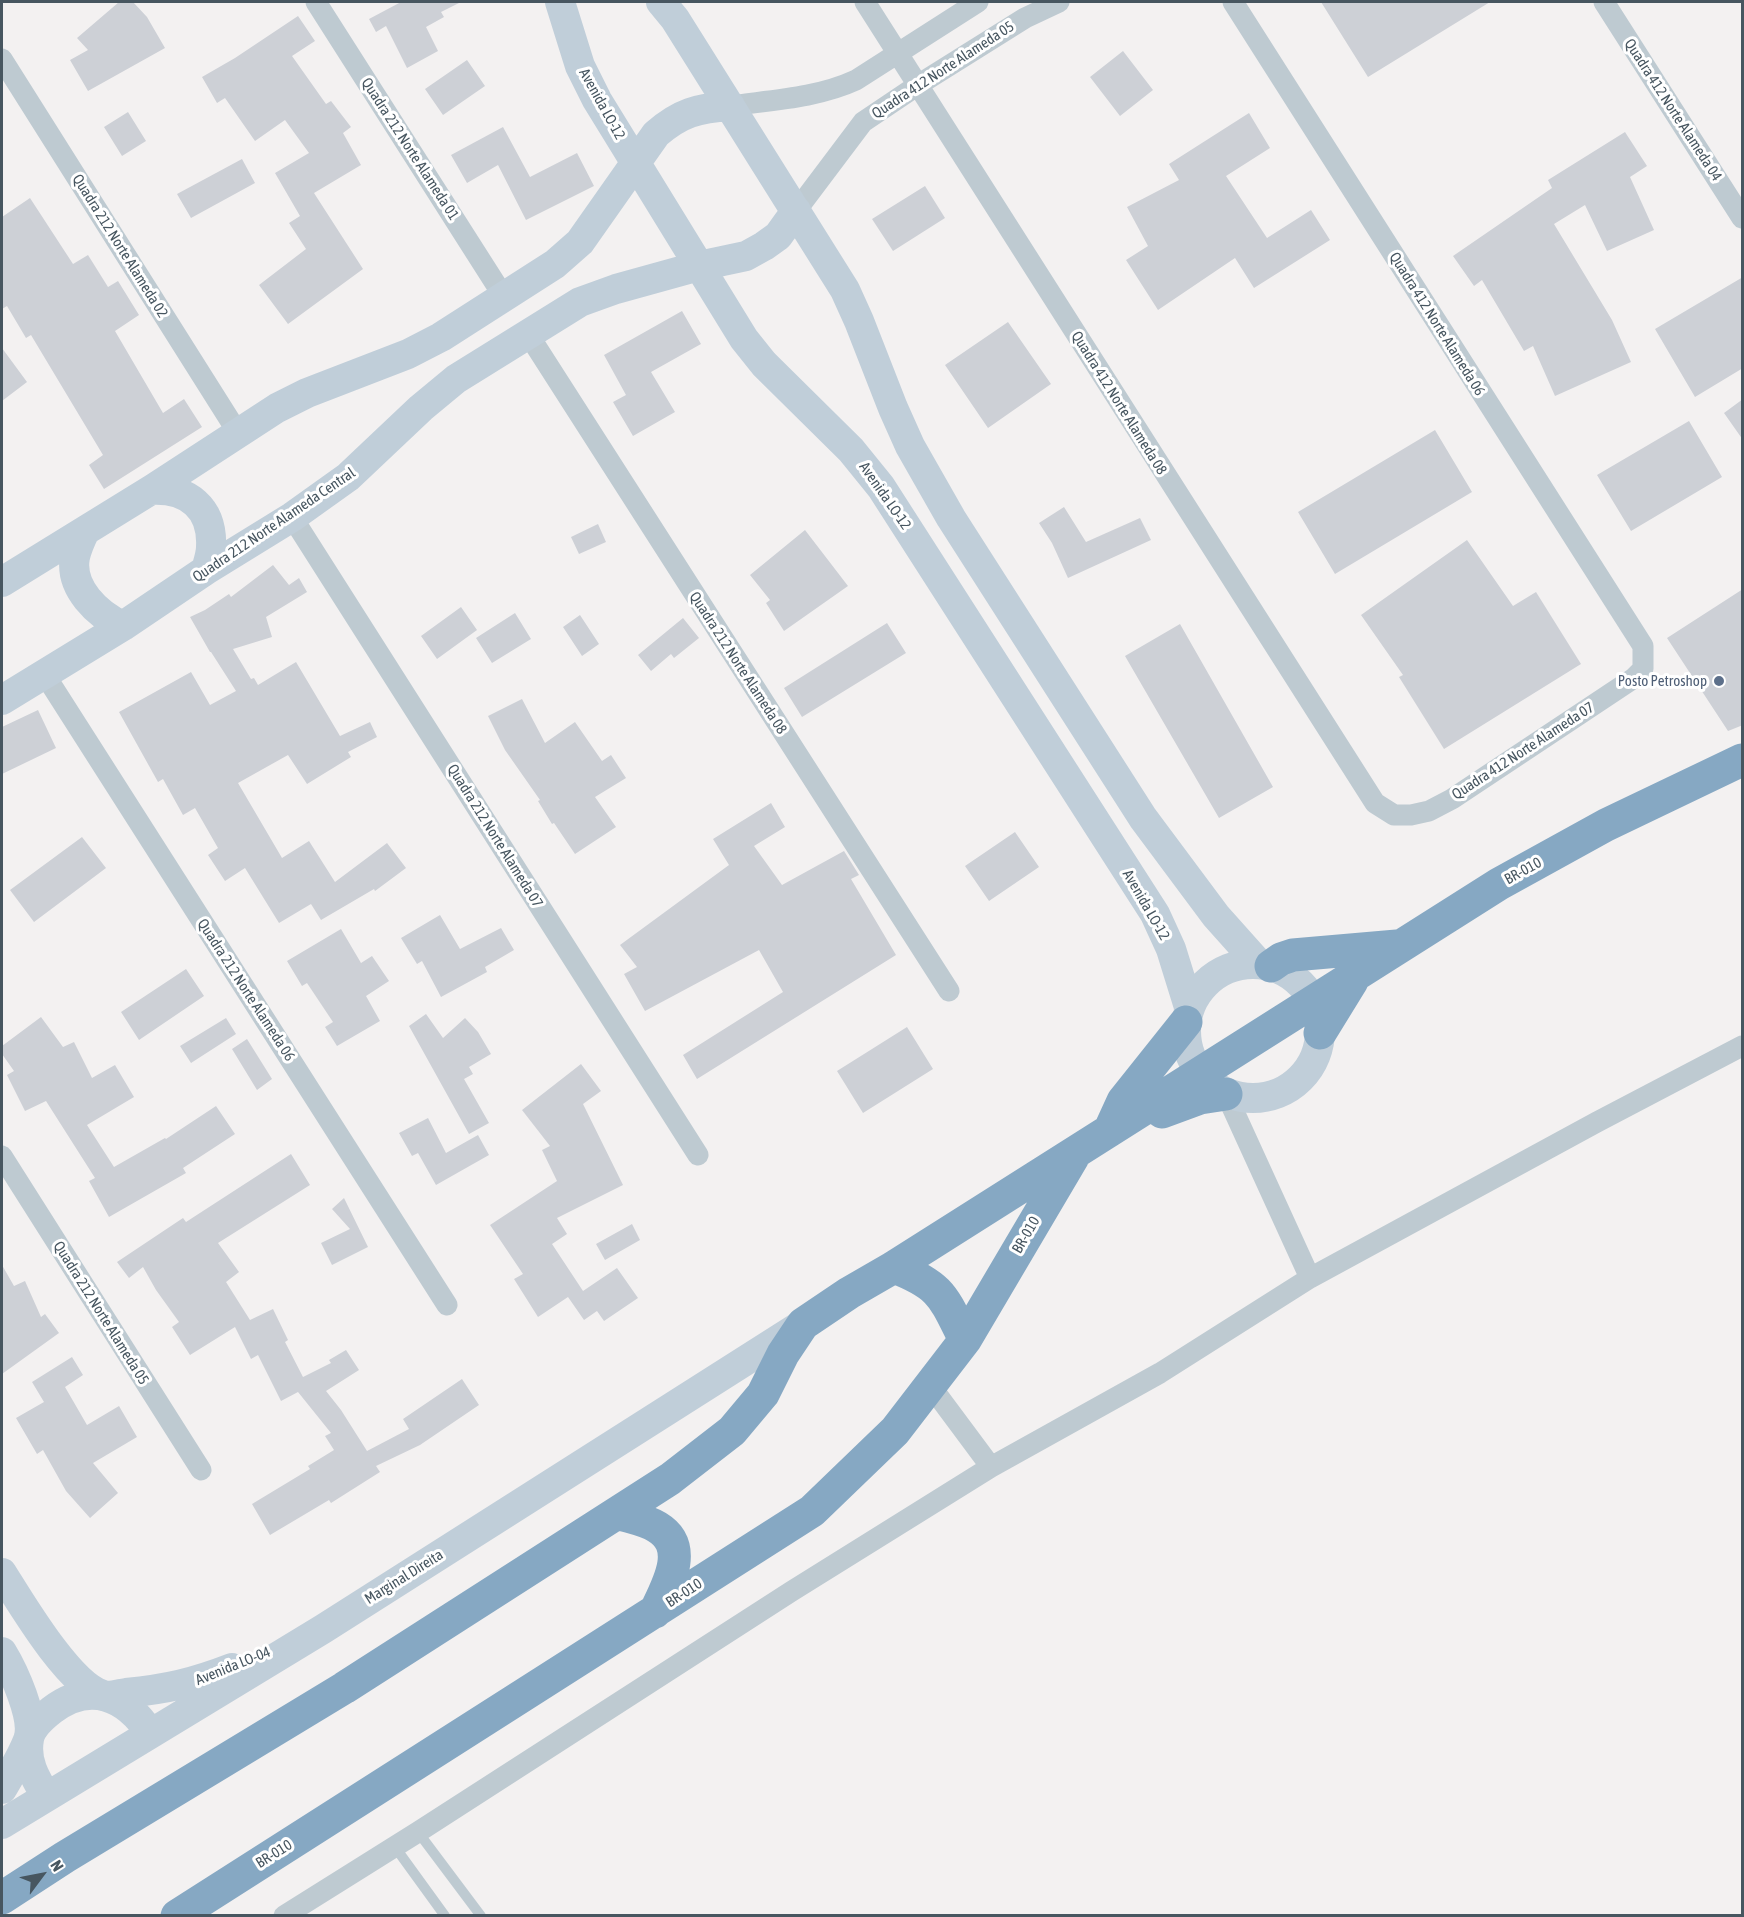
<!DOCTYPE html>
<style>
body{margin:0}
#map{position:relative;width:1744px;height:1917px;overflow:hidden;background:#f3f1f1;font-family:"Asap Condensed",sans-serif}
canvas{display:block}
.frame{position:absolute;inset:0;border:3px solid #475660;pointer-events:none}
.north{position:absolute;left:12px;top:1845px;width:60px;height:60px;-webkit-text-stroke:4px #fff;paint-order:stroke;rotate:58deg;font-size:16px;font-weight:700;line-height:24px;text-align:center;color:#475660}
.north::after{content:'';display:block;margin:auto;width:21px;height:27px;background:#475660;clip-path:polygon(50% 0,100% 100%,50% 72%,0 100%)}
</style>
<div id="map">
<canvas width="1744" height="1917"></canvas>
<div class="frame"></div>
<div class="north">N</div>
</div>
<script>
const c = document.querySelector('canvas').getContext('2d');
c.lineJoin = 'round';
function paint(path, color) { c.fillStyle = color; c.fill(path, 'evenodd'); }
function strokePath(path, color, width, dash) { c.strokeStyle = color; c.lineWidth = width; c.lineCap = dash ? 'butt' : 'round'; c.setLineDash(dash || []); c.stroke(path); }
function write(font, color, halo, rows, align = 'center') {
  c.font = font + ' "Asap Condensed",sans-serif'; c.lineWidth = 6; c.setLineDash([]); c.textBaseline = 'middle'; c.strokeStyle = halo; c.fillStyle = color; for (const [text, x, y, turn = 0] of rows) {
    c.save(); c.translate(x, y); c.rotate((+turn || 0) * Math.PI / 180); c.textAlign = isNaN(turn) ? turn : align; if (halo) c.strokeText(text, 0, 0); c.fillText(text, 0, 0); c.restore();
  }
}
paint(new Path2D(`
 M119 2H133L147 17 165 48 88 91 70 60 88 50 77 38Z
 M401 2H461L441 12 444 17 426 27 438 51 407 68 386 26 376 32 369 19Z
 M1321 2H1490L1368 77Z
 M298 16 315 41 292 56 326 104 331 101 351 127 343 133 361 165 314 193 363 269 288 324 259 285 306 249 289 223 300 216 275 173 309 153 285 120 255 141 225 98 217 103 202 77 235 58Z
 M1123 51 1153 90 1120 116 1090 77Z
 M467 60 485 86 443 115 425 89Z
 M128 112 146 141 122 156 104 127Z
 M1249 113 1270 148 1226 176 1267 238 1311 210 1330 240 1254 288 1235 258 1158 310 1126 260 1148 246 1127 207 1179 180 1169 164Z
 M503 127 530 177 577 153 594 186 526 220 498 165 467 183 451 155Z
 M1625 132 1647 166 1630 177 1654 230 1607 251 1585 205 1554 224 1612 320 1631 362 1555 396 1533 346 1524 351 1482 280 1474 286 1453 256 1552 188 1548 180Z
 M242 159 255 183 191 218 177 194Z
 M925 186 945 218 893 251 872 219Z
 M30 198 73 264 88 255 108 287 118 281 139 315 115 331 163 413 184 399 202 427 104 489 89 465 103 455 31 335 26 338 7 306 2 309V217Z
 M1743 277V368L1695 397 1655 329Z
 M682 311 701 344 651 372 675 412 633 436 613 402 626 395 604 355Z
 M1008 322 1051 384 988 428 945 365Z
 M2 348 27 382 2 401Z
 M1743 399V440L1724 413Z
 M1689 421 1722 477 1631 531 1597 475Z
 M1435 430 1472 492 1335 574 1298 512Z
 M1064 507 1086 542 1140 518 1151 540 1068 578 1052 543 1039 523Z
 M598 524 606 542 579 554 571 537Z
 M805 530 848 586 784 631 766 603 770 600 750 575Z
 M1467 540 1513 606 1536 592 1581 664 1444 749 1399 677 1403 675 1361 615Z
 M273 565 289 585 299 578 307 592 266 617 272 637 233 649 251 679 254 678 258 685 296 662 340 736 370 722 377 737 348 752 351 757 307 784 288 755 238 783 282 858 309 841 335 882 387 843 406 868 375 891 374 889 321 920 311 904 279 923 245 868 225 881 208 855 218 848 195 808 183 815 163 779 158 782 119 712 191 672 210 705 236 691 211 652H210L190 617 205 610 229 594 231 597Z
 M1743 589V725L1728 731 1667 638Z
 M461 607 477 630 437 659 421 636Z
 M515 613 531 639 492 663 476 638Z
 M580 615 599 644 582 656 563 627Z
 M683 618 699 638 674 658 671 654 651 671 638 655Z
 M887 623 906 653 802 717 784 688Z
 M1180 624 1273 787 1219 818 1125 656Z
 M522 699 545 743 575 722 602 761 611 755 626 778 595 797 616 827 575 854 554 823 552 824 538 801 540 800 505 750 488 716Z
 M38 710 56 748 2 774V727Z
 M771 803 785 827 754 846 782 885 844 851 859 875 851 879 896 955 697 1079 683 1055 783 992 759 950 645 1011 624 974 637 967 620 945 729 865 713 839Z
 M1015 832 1039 867 989 901 965 866Z
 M82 837 106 868 34 922 10 890Z
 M440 915 460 949 501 928 514 950 485 967 487 972 441 997 422 961 417 964 401 938Z
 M341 929 361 963 372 956 389 981 366 996 380 1021 337 1046 325 1027 333 1022 307 983 302 986 287 961Z
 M186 969 204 996 139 1040 121 1012Z
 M426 1014 443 1038 465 1018 478 1032 491 1054 469 1067 473 1074 464 1079 489 1123 469 1134 409 1026Z
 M41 1017 63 1047 74 1042 92 1078 115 1065 134 1097 87 1125 114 1167 165 1138 166 1139 216 1106 235 1134 183 1168 186 1173 109 1217 89 1181 95 1178 46 1101 25 1111 7 1075 14 1071 2 1054V1046Z
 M226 1018 236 1034 191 1063 180 1046Z
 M907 1027 933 1069 863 1113 837 1071Z
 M247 1039 272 1079 257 1090 232 1049Z
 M581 1064 601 1091 583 1104 623 1185 557 1218 567 1234 552 1244 583 1291 617 1268 638 1298 604 1321 597 1311 584 1320 568 1297 538 1317 514 1279 523 1274 490 1225 557 1181 542 1150 550 1146 522 1110Z
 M428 1118 446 1153 478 1135 489 1155 436 1185 418 1153 412 1156 399 1133Z
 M291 1154 310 1185 218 1243 239 1272 226 1282 250 1320 273 1309 288 1340 285 1342 303 1377 331 1363 329 1360 346 1350 359 1370 326 1391 341 1410 367 1451 409 1429 403 1419 462 1379 479 1405 420 1445 376 1466 380 1472 331 1503 329 1500 270 1535 252 1504 310 1469 308 1466 334 1450 325 1436 331 1433 298 1392 281 1401 258 1355 251 1359 235 1327 190 1355 172 1327 179 1322 156 1290 143 1267 129 1278 117 1262 183 1218 186 1222Z
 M344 1198 368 1247 332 1265 321 1243 350 1229 332 1209Z
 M632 1224 640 1240 605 1260 596 1244Z
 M2 1265 14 1286 25 1281 41 1317 45 1314 59 1333 2 1374Z
 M72 1357 83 1375 65 1387 87 1425 119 1406 137 1437 93 1463 118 1493 90 1518 66 1491 43 1450 37 1454 16 1418 44 1402 32 1382Z`), '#cdd0d6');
strokePath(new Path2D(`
 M418 1832 481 1916
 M395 1847 445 1916`), '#becad1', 10);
strokePath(new Path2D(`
 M316 2 504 297
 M865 2 1375 803 1394 815H1411L1429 811 1452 799 1634 678 1643 669V646L1233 2
 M1604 2 1742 218
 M2 59 238 433
 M730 106C772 100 817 98 856 80L978 2
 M796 211 863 122 918 85 1025 18 1059 2
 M528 334 949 991
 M292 517 698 1155
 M45 675 447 1305
 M1226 1094 1310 1278
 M2 1156 201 1470
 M930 1385 991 1467
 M284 1916 418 1832 792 1591 991 1467 1160 1373 1310 1278 1597 1122 1742 1046`), '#becad1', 21);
strokePath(new Path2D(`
 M560 2 580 66 597 100 744 339 764 364 851 450 881 487 1155 914 1171 949 1189 1007
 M661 2 675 19 845 290 859 321 893 408 910 446 951 518 1143 818 1216 916 1258 963
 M151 490C188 488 213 508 211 547 211 554 208 563 206 570
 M85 531C81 539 77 548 75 557 69 588 98 615 123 626
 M2 582 151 490 277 408 307 393 408 354 441 337 555 264 580 242 656 134C680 113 698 108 730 106
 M2 700 123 626 206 570 292 517 348 477 421 408 456 379 580 302 616 289 699 266 746 256 764 246 778 236 796 211
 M1186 1031a67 67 0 1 1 134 0a67 67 0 1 1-134 0Z
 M2 1573C21 1603 69 1685 103 1695 109 1697 119 1694 126 1693 167 1689 193 1683 232 1668
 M2 1652C13 1670 36 1719 28 1740 22 1756 11 1774 2 1789
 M46 1796C35 1778 25 1761 29 1739 31 1728 43 1717 52 1710 90 1681 126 1696 150 1733
 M2 1824 323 1629 803 1324`), '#c0ced9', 30);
strokePath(new Path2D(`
 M1271 966 1281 959 1293 955 1397 946
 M1320 1033 1352 981
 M1162 1112 1200 1098 1226 1094
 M1112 1125 1123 1101 1186 1022
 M894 1267C942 1286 943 1296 965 1340
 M617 1513C629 1517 646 1520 657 1527 690 1547 668 1585 655 1612
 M2 1898 65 1857 344 1688 670 1479 732 1431 763 1394 783 1354 803 1324 849 1293 894 1267 1499 884 1606 825 1742 760
 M177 1916 812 1511 895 1431 965 1340 1073 1157`), '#86a8c3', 33);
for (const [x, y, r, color] of [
 [1719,681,6,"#5c6f8a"]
]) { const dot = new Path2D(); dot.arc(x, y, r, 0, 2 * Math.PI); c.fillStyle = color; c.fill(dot); strokePath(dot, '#fff', 2); }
write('15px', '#475660', '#fff', [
 ["Quadra 412 Norte Alameda 05",943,70,-33],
 ["Avenida LO-12",602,104,61],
 ["Quadra 412 Norte Alameda 04",1673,110,57],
 ["Quadra 212 Norte Alameda 01",410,149,57],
 ["Quadra 212 Norte Alameda 02",120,246,58],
 ["Quadra 412 Norte Alameda 06",1437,324,58],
 ["Quadra 412 Norte Alameda 08",1119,403,58],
 ["Avenida LO-12",885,496,55],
 ["Quadra 212 Norte Alameda Central",274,525,-34],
 ["Quadra 212 Norte Alameda 08",738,663,57],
 ["Quadra 412 Norte Alameda 07",1523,751,-33],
 ["Quadra 212 Norte Alameda 07",495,836,58],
 ["BR-010",1523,871,-29],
 ["Avenida LO-12",1146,905,60],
 ["Quadra 212 Norte Alameda 06",246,990,57],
 ["BR-010",1026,1235,-60],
 ["Quadra 212 Norte Alameda 05",101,1313,58],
 ["Marginal Direita",404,1577,-32],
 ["BR-010",684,1593,-33],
 ["Avenida LO-04",233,1666,-22],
 ["BR-010",274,1854,-32]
]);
write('15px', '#4e5e75', '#fff', [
 ["Posto Petroshop",1707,681]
], 'right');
</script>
